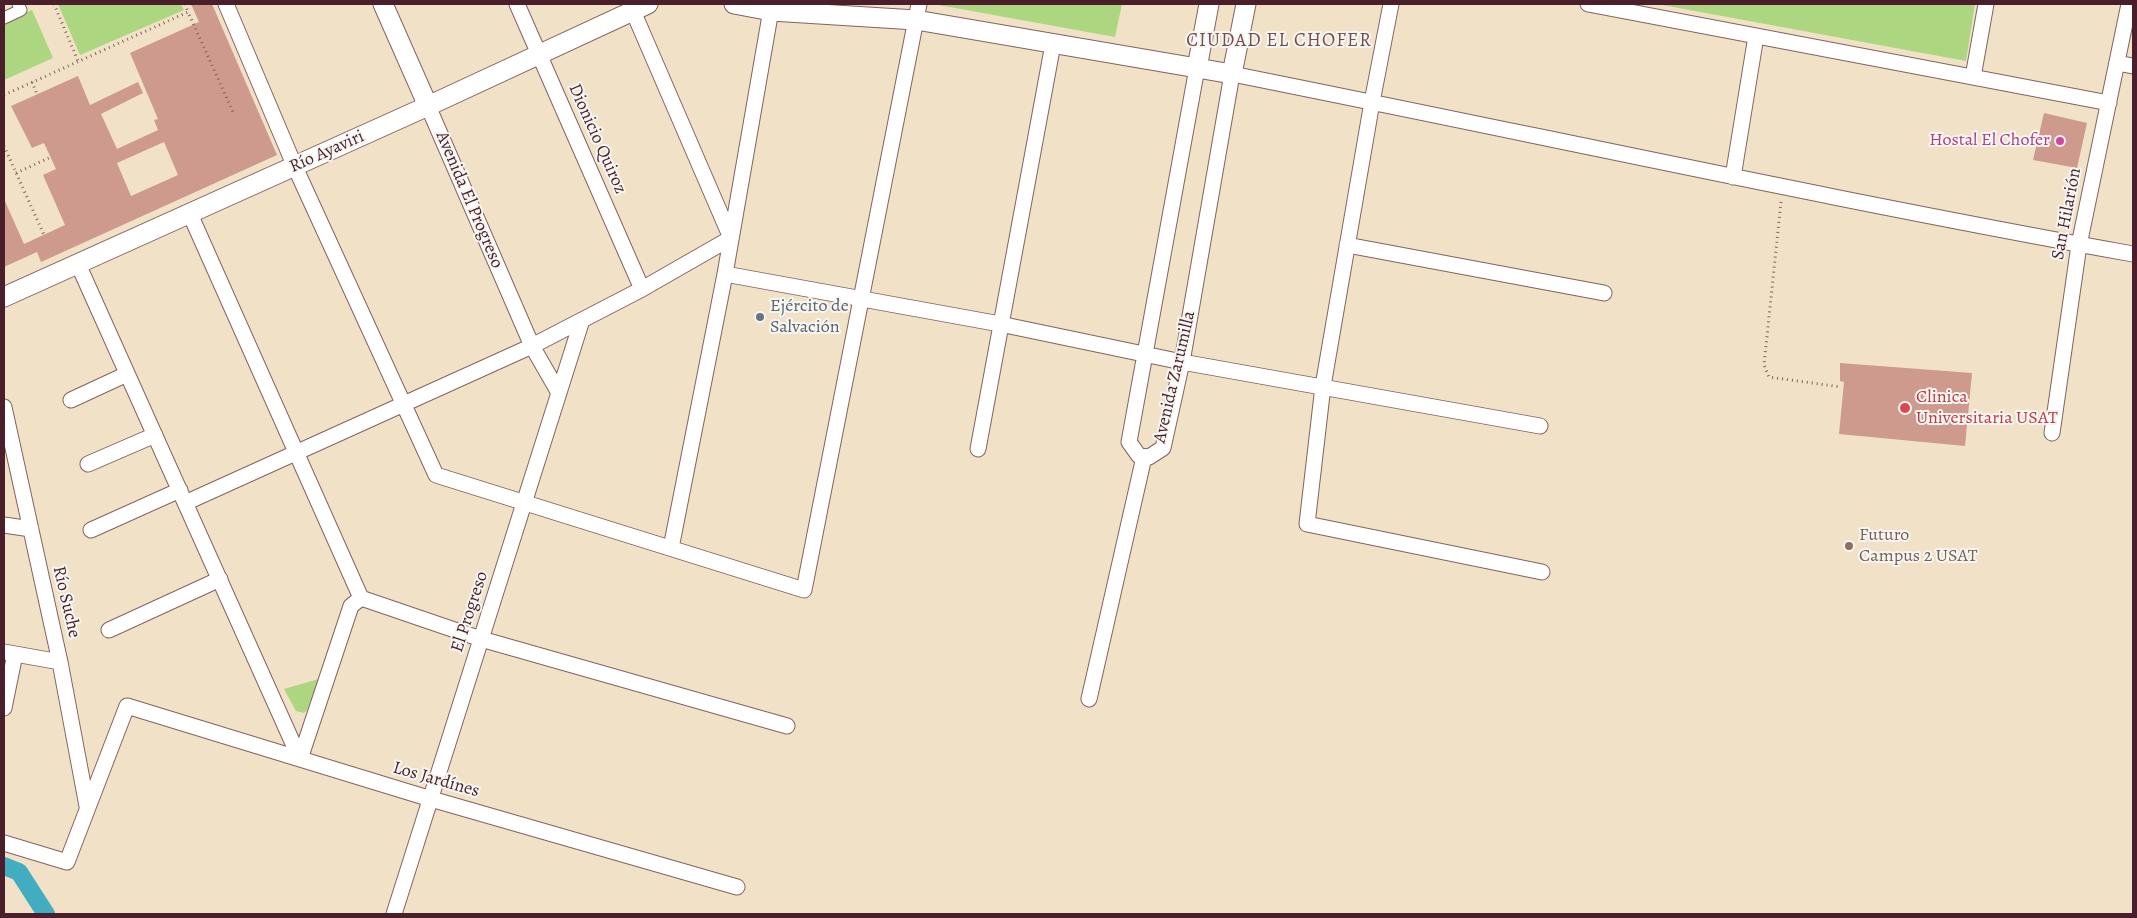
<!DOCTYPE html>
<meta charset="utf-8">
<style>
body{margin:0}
#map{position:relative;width:2137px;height:918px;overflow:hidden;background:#f1e1c6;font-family:Alegreya,serif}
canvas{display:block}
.frame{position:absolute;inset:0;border:5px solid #4a1f2b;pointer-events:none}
</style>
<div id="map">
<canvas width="2137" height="918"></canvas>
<div class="frame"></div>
</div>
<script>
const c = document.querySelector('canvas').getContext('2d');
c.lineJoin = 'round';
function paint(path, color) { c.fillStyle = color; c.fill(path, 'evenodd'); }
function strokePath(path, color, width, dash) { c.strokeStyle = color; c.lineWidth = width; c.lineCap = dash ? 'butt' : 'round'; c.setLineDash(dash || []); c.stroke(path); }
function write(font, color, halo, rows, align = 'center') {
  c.font = font + ' Alegreya,serif'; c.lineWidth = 4; c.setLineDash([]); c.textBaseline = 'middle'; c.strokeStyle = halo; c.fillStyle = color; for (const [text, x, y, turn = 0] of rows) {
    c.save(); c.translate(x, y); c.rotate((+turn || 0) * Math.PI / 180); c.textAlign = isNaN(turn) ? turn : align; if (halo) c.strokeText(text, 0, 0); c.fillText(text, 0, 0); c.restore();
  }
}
paint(new Path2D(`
 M58 4H181L184 10 80 55Z
 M933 4H1122L1115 37Z
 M1657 4H1975L1966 61Z
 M32 10 53 58 4 80V22Z
 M319 679 307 710 304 713 296 711 284 689Z`), '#add681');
strokePath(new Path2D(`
 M4 866 19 872 46 914`), '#42acc1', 18);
paint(new Path2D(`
 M191 4H212L277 155 41 262 37 252 4 267V199L24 244 65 225 43 175 56 169 44 143 32 148 11 106 78 76 90 105 138 82 143 93 101 114 117 149 158 130 154 120 158 119 130 53 199 22ZM164 142 178 175 131 196 117 163Z
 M2044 113 2087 123 2077 168 2033 160Z
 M1840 363 1972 373 1965 446 1839 434 1844 382 1840 381Z`), '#cf9a8e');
const pedestrian = new Path2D(`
 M4 18 21 10 18 4`);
const minor = new Path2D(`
 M226 4 295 167 436 475 804 590 919 4
 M517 4 642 289
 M1391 4 1372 102 1323 386 1307 524 1542 572
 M1588 4 2109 103
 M2117 63 2133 66
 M1197 68 1129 442 1139 456 1149 457 1163 448 1182 362 1232 74C1533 134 1832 200 2133 254
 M1973 77 1986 4
 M428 106 532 346 559 393
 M1733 177 1756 36
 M190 214 361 598 481 639 787 726
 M1347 245 1604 293
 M78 264 300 759
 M725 274 1000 324 1182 362 1540 426
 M71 400 127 374
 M4 407 60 662 87 806
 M2052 433 2079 245 2129 4
 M978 449 1053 44
 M88 464 155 435
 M185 503 532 346 642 289 731 238 633 11
 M4 525 31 529
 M91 530 180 490
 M671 548 725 274 772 4
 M109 630 220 579
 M4 652 60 662
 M1089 699 1144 457
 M4 708 15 654
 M300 759 351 606 361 598
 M4 843 67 862 127 706 431 799 737 887
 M394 914 582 320`);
const tertiary = new Path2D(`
 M383 4 428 106
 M734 4 771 11 916 20 1232 74 1246 4
 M1197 68 1209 4
 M4 297 428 106 648 4`);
strokePath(pedestrian, '#846361', 13);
strokePath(minor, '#846361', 17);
strokePath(tertiary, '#846361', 21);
strokePath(new Path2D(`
 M54 4 78 61
 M185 4 188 12
 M32 82 37 94
 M4 95 188 12 233 112
 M4 146 44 235
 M16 173 51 157
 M1781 202 1764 365 1769 377 1841 387`), '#846361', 3, [1, 4]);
strokePath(pedestrian, '#fff', 11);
strokePath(minor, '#fff', 15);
strokePath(tertiary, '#fff', 19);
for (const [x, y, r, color] of [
 [2060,141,5,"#d1479c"],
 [760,317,5,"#6b7280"],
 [1905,408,6,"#e0444e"],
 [1849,546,5,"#8d6e63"]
]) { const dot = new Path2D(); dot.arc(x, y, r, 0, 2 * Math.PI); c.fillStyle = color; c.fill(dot); strokePath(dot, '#f6f6f2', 2); }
write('18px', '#4a1f2b', '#f6f6f2', [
 ["Dionicio Quiroz",597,139,66],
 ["Río Ayaviri",327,152,-24],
 ["Avenida El Progreso",469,200,67],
 ["San Hilarión",2067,214,-79],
 ["Avenida Zarumilla",1175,377,-77],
 ["Río Suche",66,602,77],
 ["El Progreso",470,612,-72],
 ["Los Jardínes",436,780,16]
]);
write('18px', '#b23c85', '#f6f6f2', [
 ["Hostal El Chofer",2050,141]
], 'right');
write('18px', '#5b616d', '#f6f6f2', [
 ["Ejército de",770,307],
 ["Salvación",770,328]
], 'left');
write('18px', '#be3a42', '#f6f6f2', [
 ["Clinica",1916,398],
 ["Universitaria USAT",1916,419]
], 'left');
write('18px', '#785e54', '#f6f6f2', [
 ["Futuro",1859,536],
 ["Campus 2 USAT",1859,557]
], 'left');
c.letterSpacing = '1px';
write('19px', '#794a4e', '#f6f6f2', [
 ["CIUDAD EL CHOFER",1279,41]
]);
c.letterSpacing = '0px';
</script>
